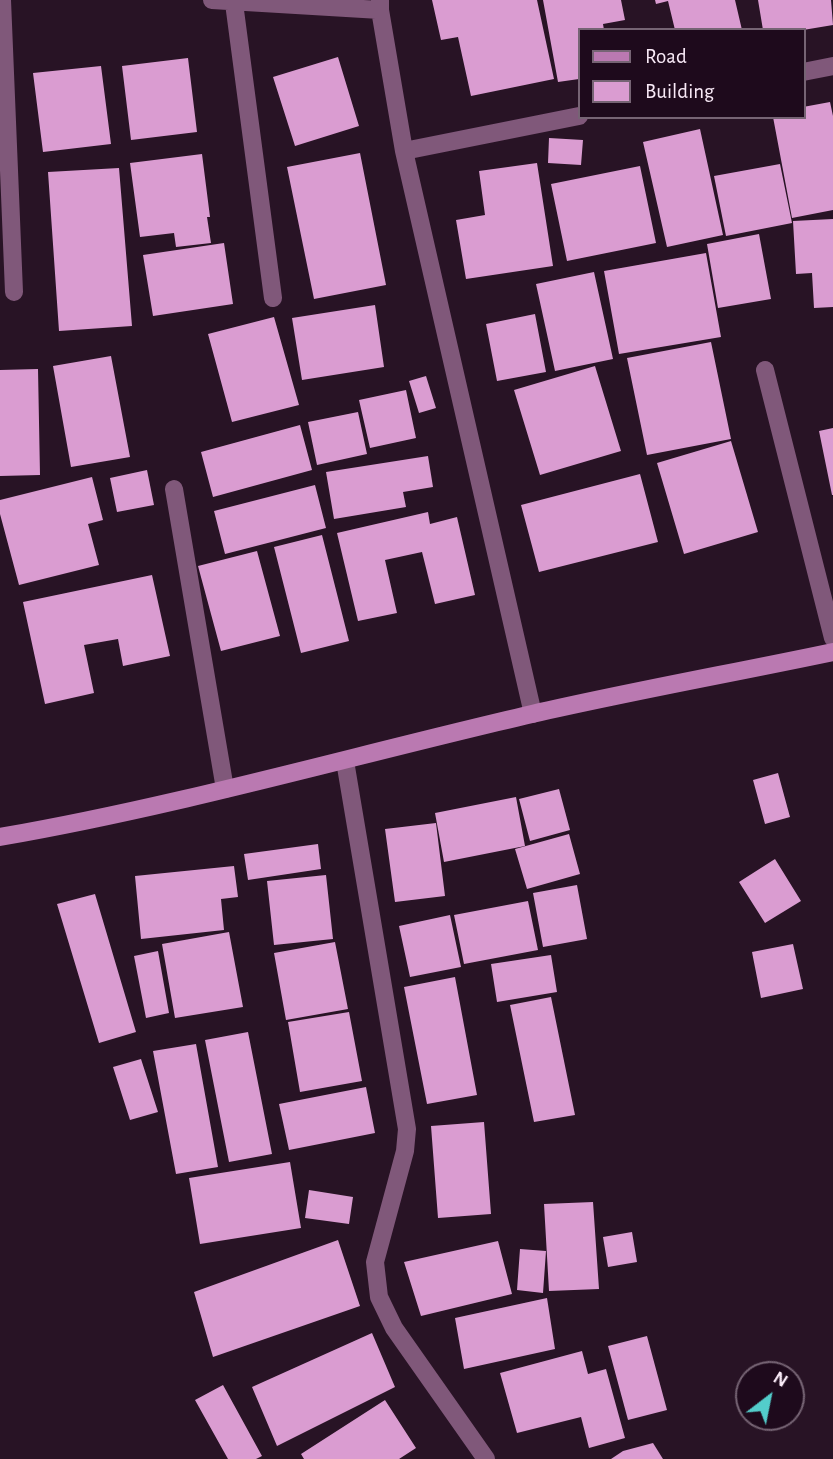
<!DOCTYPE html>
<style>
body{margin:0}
#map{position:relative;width:833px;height:1459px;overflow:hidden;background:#281325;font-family:"Alegreya Sans",sans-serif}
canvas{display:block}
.legend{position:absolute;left:578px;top:28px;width:228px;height:91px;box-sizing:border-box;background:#1e0a1c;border:2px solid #766474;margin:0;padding:9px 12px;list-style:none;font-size:21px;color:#f9eaf7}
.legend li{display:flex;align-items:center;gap:14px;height:35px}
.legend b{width:35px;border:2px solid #766474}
.north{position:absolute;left:735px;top:1361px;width:70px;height:70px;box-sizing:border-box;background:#1e0a1c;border:2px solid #766474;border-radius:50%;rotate:32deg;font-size:19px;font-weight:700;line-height:28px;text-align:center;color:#f9eaf7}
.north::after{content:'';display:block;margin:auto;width:24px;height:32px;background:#53cdcb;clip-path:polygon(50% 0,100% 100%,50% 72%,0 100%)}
</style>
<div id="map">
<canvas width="833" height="1459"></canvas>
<ul class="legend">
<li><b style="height:9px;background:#ba79b1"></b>Road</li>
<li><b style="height:19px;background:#da9cd1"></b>Building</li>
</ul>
<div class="north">N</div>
</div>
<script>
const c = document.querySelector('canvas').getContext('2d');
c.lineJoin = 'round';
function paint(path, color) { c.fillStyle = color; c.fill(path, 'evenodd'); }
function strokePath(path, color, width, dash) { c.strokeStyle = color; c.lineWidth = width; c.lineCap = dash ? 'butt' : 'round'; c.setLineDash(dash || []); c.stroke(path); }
paint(new Path2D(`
 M432 0H537L554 79 471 96 458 37 441 40Z
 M543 0H621L625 20 603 24 604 30H579V79L558 82Z
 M655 0H735L742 30H675L668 1 656 4Z
 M758 0H831L833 25 803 30H763Z
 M338 57 359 126 295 146 273 77Z
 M188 58 197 132 131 140 122 66Z
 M101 66 111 144 43 152 33 73Z
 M830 102 833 116V210L792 218 773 117H803V107Z
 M700 129 723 235 667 247 643 142Z
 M549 138 583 140 581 165 548 163Z
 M360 153 386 285 314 299 287 167Z
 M202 154 210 217H207L211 243 176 247 174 233 140 237 130 163Z
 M537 163 553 266 466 279 456 220 485 215 479 171Z
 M780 164 792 223 726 236 714 176Z
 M640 166 656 243 567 261 551 184Z
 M119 168 132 326 59 331 48 172Z
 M833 219V307L814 308 812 273 796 274 793 221Z
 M759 234 771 299 718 308 707 244Z
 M224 243 233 304 153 316 143 255Z
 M706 253 721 337 619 354 604 271Z
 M594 272 613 359 555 371 536 284Z
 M375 305 384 367 302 380 292 318Z
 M535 314 546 372 497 381 486 324Z
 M274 317 299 405 232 422 208 334Z
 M711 342 731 439 647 455 627 358Z
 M111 356 130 457 71 467 53 366Z
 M595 366 621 451 540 475 514 390Z
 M38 369 40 475 0 476V370Z
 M426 376 436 408 419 413 409 381Z
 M406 390 416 438 370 448 359 400Z
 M358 412 367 454 317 465 308 422Z
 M300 425 312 470 213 497 201 452Z
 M833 428V495H832L819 431Z
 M731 441 758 532 684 554 657 463Z
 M428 456 433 487 403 492 406 507 334 519 326 472Z
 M147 470 154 505 117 512 110 478Z
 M640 474 658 542 539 572 521 505Z
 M92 477 103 520 88 524 99 565 19 585 0 514V500Z
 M315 485 326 528 225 554 214 511Z
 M428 512 430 524 457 517 475 595 435 604 422 552 385 560 397 613 358 621 337 533Z
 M322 535 349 641 301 653 274 547Z
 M257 551 280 636 221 651 198 566Z
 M152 575 170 656 123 666 118 639 84 645 94 693 45 704 23 602Z
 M778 773 790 817 765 824 753 780Z
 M559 789 570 830 530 841 519 799Z
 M516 797 525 846 444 862 435 813Z
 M436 823 445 896 395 902 385 829Z
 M569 834 580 874 527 889 515 849Z
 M318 844 321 869 248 880 244 854Z
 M775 859 801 901 765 923 739 882Z
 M234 866 238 897 221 899 224 930 141 939 135 876Z
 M326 875 333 939 274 945 267 881Z
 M577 885 587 939 543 947 533 893Z
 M95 894 136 1032 99 1043 57 904Z
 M528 901 538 950 464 964 454 915Z
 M450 915 461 967 410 977 399 926Z
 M229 932 243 1007 175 1018 162 944Z
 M335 942 348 1009 286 1020 274 953Z
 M793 944 803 989 761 998 752 952Z
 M158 951 169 1013 146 1018 134 956Z
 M551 955 557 992 497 1002 491 964Z
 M455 977 477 1095 427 1104 404 987Z
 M551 997 575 1115 534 1122 510 1005Z
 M349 1012 362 1081 300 1092 288 1022Z
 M248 1032 272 1154 229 1162 205 1040Z
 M196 1044 218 1167 176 1174 153 1051Z
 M141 1059 158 1112 130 1120 113 1067Z
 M366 1087 375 1133 289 1150 279 1104Z
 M484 1122 491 1214 438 1218 431 1126Z
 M290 1162 301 1228 200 1244 189 1178Z
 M309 1190 353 1197 349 1224 305 1218Z
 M593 1202 599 1289 549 1291 544 1204Z
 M632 1232 637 1262 608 1267 603 1237Z
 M338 1240 360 1306 213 1357 194 1292Z
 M498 1241 512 1294 421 1316 404 1262Z
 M520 1249 546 1251 543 1293 517 1290Z
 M547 1298 555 1349 464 1369 455 1318Z
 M372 1333 395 1387 277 1446 252 1387Z
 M647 1336 667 1410 628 1420 608 1346Z
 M582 1351 588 1374 606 1369 625 1438 589 1448 581 1417 517 1433 500 1373Z
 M223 1385 262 1456 256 1459H228L195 1400Z
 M385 1400 416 1448 399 1459H304L301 1454Z
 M653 1443 663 1459H611L623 1451Z`), '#da9cd1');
strokePath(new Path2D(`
 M765 370 833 638`), '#80587a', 18);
strokePath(new Path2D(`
 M2 0 14 292
 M212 0 380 10
 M380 0V10L404 151 533 714
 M234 3 273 298
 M803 72 833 66
 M404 151 579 116
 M174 489 225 789
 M345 761 407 1129 405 1151 375 1262 379 1297 394 1328 486 1459`), '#80587a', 18);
strokePath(new Path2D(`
 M0 837C179 806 355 755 532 714 632 691 733 673 833 652`), '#ba79b1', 18);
</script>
